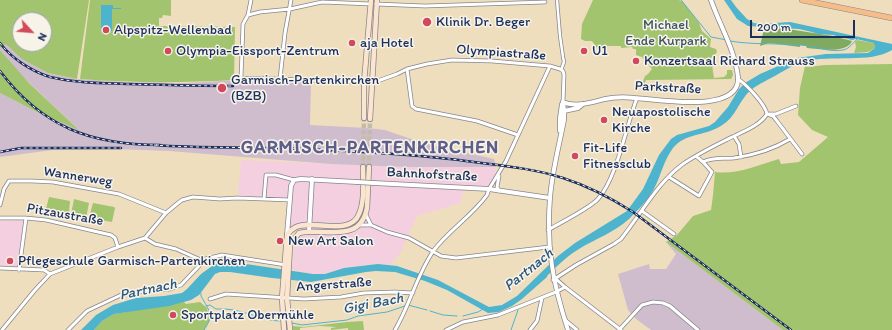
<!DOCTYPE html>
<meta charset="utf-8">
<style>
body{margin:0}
#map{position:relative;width:892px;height:330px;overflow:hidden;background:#efdebd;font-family:Itim,sans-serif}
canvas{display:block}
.north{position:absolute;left:12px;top:12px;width:40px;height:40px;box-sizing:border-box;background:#f7f3e8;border:1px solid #9fa5b1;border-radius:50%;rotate:116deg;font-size:11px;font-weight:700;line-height:16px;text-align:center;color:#1b2f5e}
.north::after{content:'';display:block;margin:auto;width:14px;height:18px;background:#d1495b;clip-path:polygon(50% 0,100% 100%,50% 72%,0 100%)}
.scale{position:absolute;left:750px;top:20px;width:105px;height:18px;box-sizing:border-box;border:2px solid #1b2f5e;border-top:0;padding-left:5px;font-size:12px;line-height:14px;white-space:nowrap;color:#1b2f5e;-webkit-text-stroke:3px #f7f3e8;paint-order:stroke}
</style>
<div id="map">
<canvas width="892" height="330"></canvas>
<div class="north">N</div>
<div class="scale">200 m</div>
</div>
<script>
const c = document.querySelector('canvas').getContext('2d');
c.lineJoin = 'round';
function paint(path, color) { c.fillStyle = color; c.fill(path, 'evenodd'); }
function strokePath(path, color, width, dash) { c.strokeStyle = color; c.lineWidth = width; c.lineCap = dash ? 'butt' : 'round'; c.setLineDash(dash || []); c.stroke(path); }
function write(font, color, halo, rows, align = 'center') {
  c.font = font + ' Itim,sans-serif'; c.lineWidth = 3; c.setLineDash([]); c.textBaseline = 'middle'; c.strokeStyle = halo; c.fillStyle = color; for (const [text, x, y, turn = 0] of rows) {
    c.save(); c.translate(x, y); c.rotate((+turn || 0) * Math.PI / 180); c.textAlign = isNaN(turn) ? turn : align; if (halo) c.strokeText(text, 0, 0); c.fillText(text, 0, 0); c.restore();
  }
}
paint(new Path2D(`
 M241 160 406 167H496L492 189H463L461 203 417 216 401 252 390 265 378 264 344 268 325 274H313L292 270 294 245 297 230 292 227 289 223 291 199 238 195Z
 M28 220 21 267 0 265V221Z`), '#f3cfdf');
paint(new Path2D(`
 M6 43 23 59 48 73 77 79 124 82 185 83 243 80 311 82 310 125 367 128 385 130 423 143 494 159 496 167H406L331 164 169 151 114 149 53 150 0 157V93L37 112 78 129 19 73 0 50V48Z
 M666 242 783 330H651L636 319 628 310 618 274 649 264 650 269H666L676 254Z`), '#cfbdce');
paint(new Path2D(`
 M0 0H89L77 79 48 73 22 59 6 44 0 48ZM20 20H44V44H20Z
 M90 0H171V16L163 15 162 18H159V26L235 27 234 80C183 83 132 83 80 79Z
 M593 0H679L683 2 699 23 702 31 711 39 710 47 716 49 717 52 714 56 711 58 714 78 724 77 727 74V70H732L733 75 731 79 646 80 644 85 642 84 645 76 648 74 652 69 642 57 636 55V49H633L632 47 621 48V46H600L597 48 592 41H585L581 39 582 24Z
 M857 40 874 43 875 48 868 52 854 53 856 47 855 42Z
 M0 50 29 83 79 130 37 112 0 93Z
 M892 64V330H783L666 242 677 235 693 216 711 210 713 195 715 172C736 175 759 165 779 159L781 164 799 162 828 137 812 130 798 115 800 88 805 66 808 67 825 65Z
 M49 197 70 201 69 212 68 213 46 209Z
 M74 199 89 203 86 218 71 214Z
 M93 203 114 207 115 208 112 222 89 218Z
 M184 302 186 304 200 302 207 308 210 320 204 330H94L102 321 114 314Z
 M363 321 364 330H348V328L331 330V328L337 327 319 326 300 328V330H292L293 326 303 327 347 322V324V322Z`), '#a2c46e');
paint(new Path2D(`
 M781 28 833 36 852 41C847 54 819 49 807 48L806 46 800 45V47L769 43 760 46 764 29 775 30Z`), '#81aa61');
paint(new Path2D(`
 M724 0H731L736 7 747 19 754 23 760 24 790 22 892 44V50C870 64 830 54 803 62 792 65 781 73 771 78 762 83 752 87 746 95 736 108 734 119 719 127 704 136 685 133 673 148 664 160 661 175 654 189 648 200 638 210 629 219 615 232 595 239 579 249 567 256 557 266 547 276V277L522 299 512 306 499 312 488 313 447 290 425 281 395 272 376 271 366 272 311 282 272 278 230 272H220L215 274 199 295 191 300 169 306 114 314 102 321 94 330H81L96 315 113 305 136 298 164 296 182 293 187 289 201 274 215 264 226 261 313 274H325L344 268 378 264 397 266 438 280 489 307 502 305 517 296 558 256 575 243 627 211 643 189 659 155 671 139 677 135 709 126 715 122 728 107 739 89 745 83 760 74 797 58 826 54 868 53 875 48 874 43 856 39 852 40 833 35 818 34 812 32 799 29 748 26 737 19Z
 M101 5H113V8H121V9H112V31H101Z`), '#4eb3cd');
strokePath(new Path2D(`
 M681 0 711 37 727 40
 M730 41C753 45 777 43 800 45 814 45 829 53 843 50 849 49 853 43 857 39
 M201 293V296C209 311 215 314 204 330
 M408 305 427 310
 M206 306 210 305 216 309C219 309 222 309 225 309 244 310 260 320 279 321
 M430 311 443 315 457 316
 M463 316 478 312 483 309
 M292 323 302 325 347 320 358 316 387 312 405 306
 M511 330 518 310`), '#4eb3cd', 1);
strokePath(new Path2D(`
 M363 167 364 118
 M369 167 370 119`), '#c5bbaa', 4.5, [4.5, 2]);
const pedestrian = new Path2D(`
 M557 0 560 36 563 57 564 62 561 70`);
const minor = new Path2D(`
 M251 0 248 15 243 24 241 78 310 80 372 83 397 74 407 69 427 64 452 60 492 61 550 66 560 69 563 71 564 75 563 102
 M376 4 425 6 545 2
 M248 15 260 12 290 9 322 2 371 4
 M407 69 412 106 416 109 477 121 518 135
 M280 79 285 33 291 0
 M738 79C747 85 765 104 767 114
 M767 114 773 116 777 121 802 154
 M769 114H776L796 106
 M734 136 739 144 741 157
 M696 156 703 162C713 157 723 159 734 158 755 155 772 150 790 139
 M669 177 699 196 712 172 703 162
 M499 191 497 187 499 176
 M264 199 266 175H276L294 180
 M0 205 4 189 9 181H32L53 182 119 194 166 213
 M642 211 674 234
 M366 215 371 225
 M0 218H26L46 220 111 235 115 238 118 247
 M359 225H371L387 232 409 238 441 256 456 258 549 247
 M548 230C560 223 590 208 598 199 617 178 626 126 637 98
 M145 238 166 213 178 203 182 200 193 197 220 199 237 198 290 200
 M0 268 44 270 50 274 118 247 145 238 155 244 176 249 201 260 222 255 286 265
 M19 270 26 218
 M556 279 565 287 621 330
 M553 280 576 265 614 244 621 239C641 214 657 183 683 164 696 155 712 147 726 140 739 133 759 127 767 114
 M210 299 226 294 304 299 341 297 364 293 395 292 413 293
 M565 320 577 330
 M2 330 35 290 50 274
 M68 330 87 311 121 295 143 291 170 289 181 285 199 266 201 260
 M395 330C410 305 417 274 434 250 449 230 472 216 487 195L489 189 506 161 550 66
 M446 330 463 322 498 315 556 292 565 287
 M530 330 537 321 542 298
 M619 330 642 305 653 302 663 303 670 306 698 330`);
const tertiary = new Path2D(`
 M563 102C575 108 592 102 605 99 614 97 626 97 635 98 656 99 741 115 738 77 735 50 720 26 711 0
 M563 102 564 111V120C559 146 552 172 550 198 546 247 553 284 568 330
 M564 111 578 108 583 104
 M560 131V118L562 104
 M374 183 489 189 550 198
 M309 232 312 179
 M287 235 291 186 294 180 301 179 357 182`);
const secondary = new Path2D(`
 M364 118V83L371 0
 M370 119 377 0
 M284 330 282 298 287 235C289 232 292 229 296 227 313 219 350 237 359 214 365 200 363 182 363 167
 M290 330 287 298 290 245 299 233C323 227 360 245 367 208L369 167`);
const primary = new Path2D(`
 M802 0 892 18`);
strokePath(pedestrian, '#85868e', 4);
strokePath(minor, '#85868e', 4.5);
strokePath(tertiary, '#85868e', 5.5);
strokePath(secondary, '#85868e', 6);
strokePath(primary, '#85868e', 6);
strokePath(pedestrian, '#fff', 2.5);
strokePath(minor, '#fff', 3);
strokePath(tertiary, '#fff', 4);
strokePath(secondary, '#fce5cf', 4.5);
strokePath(primary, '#f7bd88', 5);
const rail = new Path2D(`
 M0 43C11 58 31 71 50 77 75 83 100 83 126 84 162 85 197 86 233 86
 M0 71C42 127 91 145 160 145
 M154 145C194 148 233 147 272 148 335 150 397 153 459 160 493 165 529 167 563 178 588 186 611 198 633 212L791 330
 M0 152 21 148H121`);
strokePath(rail, '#1b2f5e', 2.5);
strokePath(rail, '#f7f3e8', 1, [3]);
const tertiaryBridge = new Path2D(`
 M357 182 374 183`);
strokePath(tertiaryBridge, '#85868e', 5.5, []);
strokePath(tertiaryBridge, '#fff', 4);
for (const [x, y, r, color] of [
 [427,22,5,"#d1495b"],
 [106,30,4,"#d1495b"],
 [352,43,4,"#d1495b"],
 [168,51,4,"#d1495b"],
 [584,51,4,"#d1495b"],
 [636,61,4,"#d1495b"],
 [222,88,5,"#d1495b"],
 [604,120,4,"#d1495b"],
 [575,156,4,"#d1495b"],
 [280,241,4,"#d1495b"],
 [10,261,4,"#d1495b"],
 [173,315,4,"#d1495b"]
]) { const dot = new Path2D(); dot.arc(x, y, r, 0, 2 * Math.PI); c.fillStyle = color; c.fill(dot); strokePath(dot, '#f7f3e8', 1.5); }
write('14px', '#1b2f5e', '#f7f3e8', [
 ["Klinik Dr. Beger",436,22],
 ["Alpspitz-Wellenbad",114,30],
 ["aja Hotel",360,43],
 ["Olympia-Eissport-Zentrum",176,51],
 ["U1",592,51],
 ["Konzertsaal Richard Strauss",644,61],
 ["Garmisch-Partenkirchen",231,80],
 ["(BZB)",231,96],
 ["Neuapostolische",612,112],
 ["Kirche",612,128],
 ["Fit-Life",583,148],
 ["Fitnessclub",583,164],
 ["New Art Salon",288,241],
 ["Pflegeschule Garmisch-Partenkirchen",18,261],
 ["Sportplatz Obermühle",181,315]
], 'left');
write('14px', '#3d5462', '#f7f3e8', [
 ["Michael",666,25],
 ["Ende Kurpark",666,41]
]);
write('14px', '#1b2f5e', '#f7f3e8', [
 ["Olympiastraße",501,53,4],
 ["Parkstraße",668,88,3],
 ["Bahnhofstraße",432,175,3],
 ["Wannerweg",78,177,9],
 ["Pitzaustraße",65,215,10],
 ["Angerstraße",334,285,-4]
]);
write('italic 15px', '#2a577f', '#f7f3e8', [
 ["Partnach",529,270,-39],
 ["Partnach",148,290,-12],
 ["Gigi Bach",373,304,-11]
]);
c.letterSpacing = '1px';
write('bold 18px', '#5d5e8c', '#f7f3e8', [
 ["GARMISCH-PARTENKIRCHEN",370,148]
]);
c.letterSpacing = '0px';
</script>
